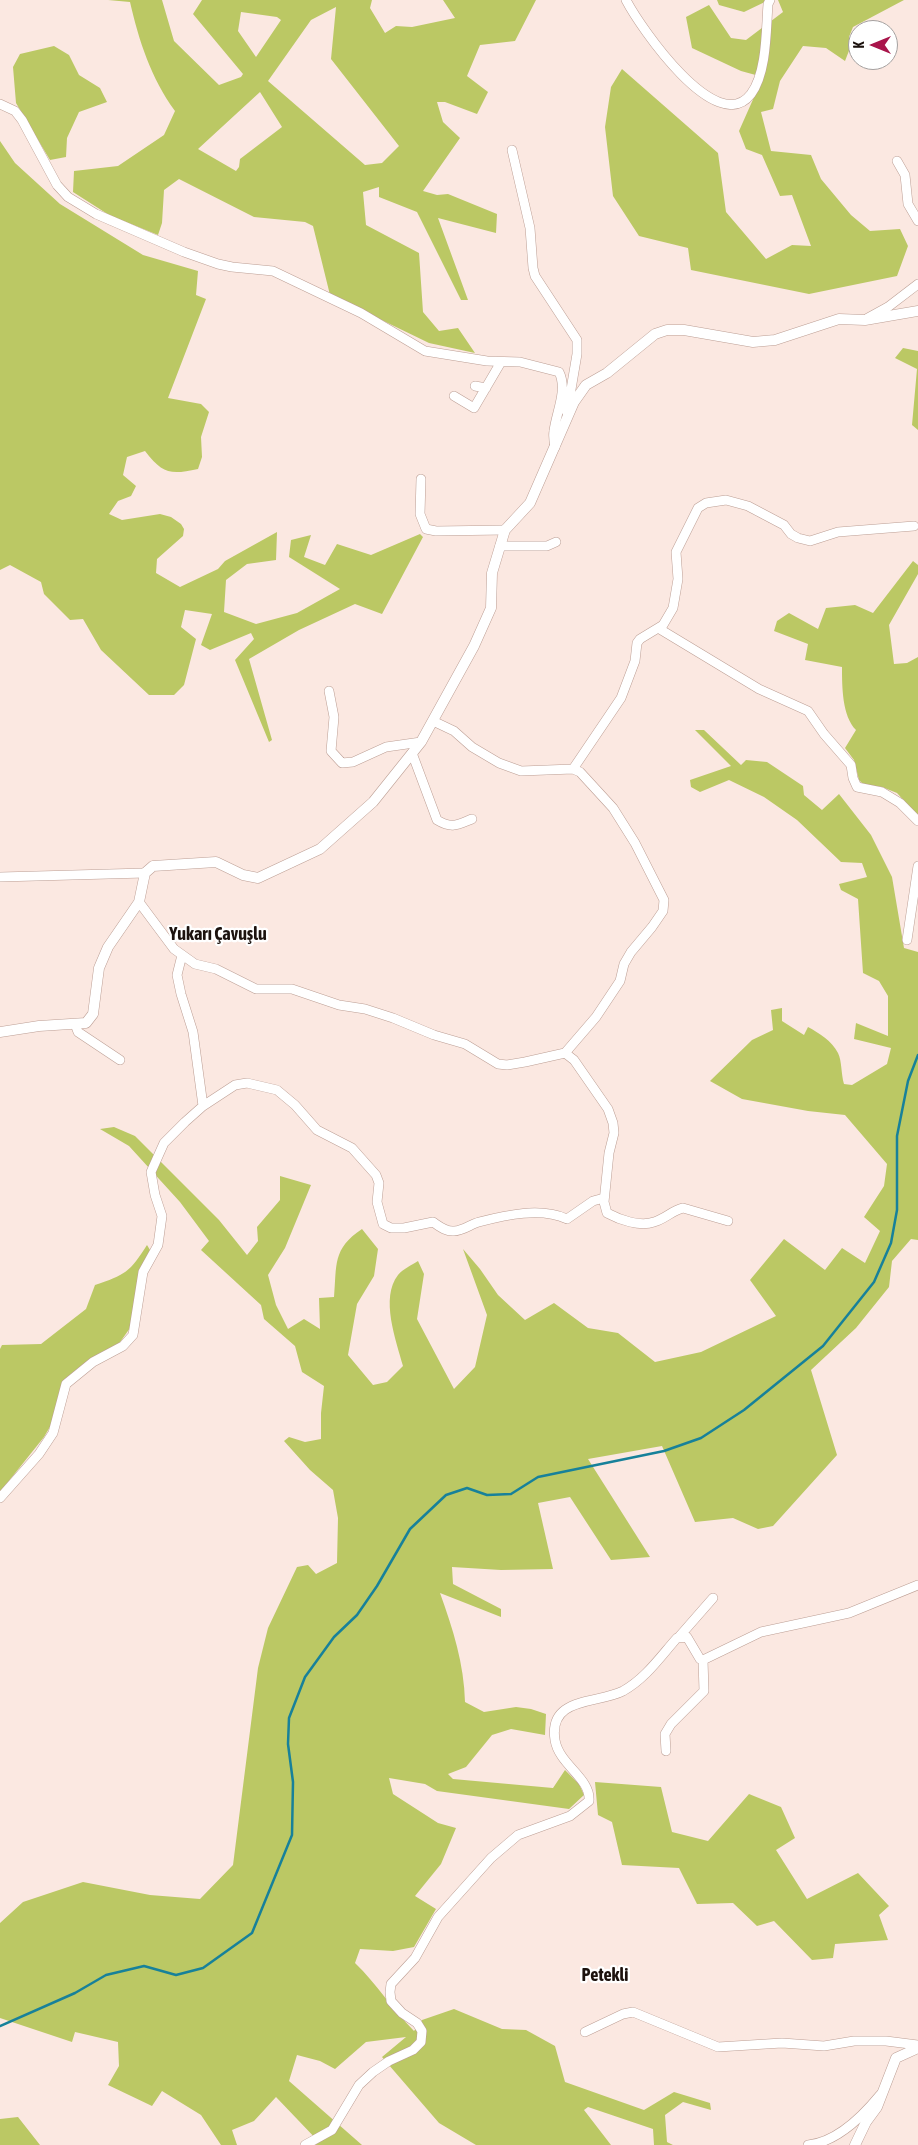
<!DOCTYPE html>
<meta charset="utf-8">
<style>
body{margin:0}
#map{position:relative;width:918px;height:2145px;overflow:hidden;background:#fbe8e1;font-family:"Asap Condensed",sans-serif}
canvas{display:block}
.north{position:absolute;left:848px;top:20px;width:50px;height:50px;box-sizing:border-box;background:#fff;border:1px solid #a4a09f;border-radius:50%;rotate:270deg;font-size:14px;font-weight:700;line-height:20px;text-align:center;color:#1c120e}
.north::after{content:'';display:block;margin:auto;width:18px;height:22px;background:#a9154b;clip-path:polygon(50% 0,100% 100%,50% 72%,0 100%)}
</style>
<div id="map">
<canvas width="918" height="2145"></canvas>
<div class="north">K</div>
</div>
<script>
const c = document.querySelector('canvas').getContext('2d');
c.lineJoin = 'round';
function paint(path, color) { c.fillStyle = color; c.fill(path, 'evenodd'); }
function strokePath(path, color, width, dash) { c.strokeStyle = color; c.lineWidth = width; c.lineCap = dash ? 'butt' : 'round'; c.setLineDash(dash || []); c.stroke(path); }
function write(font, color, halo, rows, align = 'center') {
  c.font = font + ' "Asap Condensed",sans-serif'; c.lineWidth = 4.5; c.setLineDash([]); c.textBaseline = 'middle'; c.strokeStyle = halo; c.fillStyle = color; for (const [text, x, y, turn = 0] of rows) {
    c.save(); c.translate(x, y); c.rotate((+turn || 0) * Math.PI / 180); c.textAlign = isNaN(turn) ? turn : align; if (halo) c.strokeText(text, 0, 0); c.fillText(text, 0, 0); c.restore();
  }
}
paint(new Path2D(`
 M108 0H162L174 41 219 85 241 77 243 74 193 14 202 0H372L370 8 385 33 396 26 412 27 455 18 443 0H536L515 41 480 45 467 76 488 92 477 114 445 102H437L443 122 460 138 423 191 437 195 448 194 497 214 496 233 438 218 468 300H461L417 212 379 197V187L363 192 366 225 419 253 423 312 439 331 458 328 475 353 429 343 330 295 313 226 305 222 254 217 179 179 164 190 162 223 158 235 109 215 73 192 74 171 118 166 164 135 175 111C151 78 139 41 130 2ZM336 7 331 59 399 146 382 163 365 165 268 81 311 20ZM241 12 277 17 281 20 256 57 238 31ZM260 92 282 127 240 159 239 167 236 171 198 149Z
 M717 0H769L744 12 719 5Z
 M778 0H904L853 27 849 37 852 43 845 61 826 48 803 46 780 81 773 109 761 112 771 151 811 155 821 179 851 215 870 231 900 229 908 246 897 276 809 294 691 270 688 248 639 236 613 196 605 127 611 87 622 69 718 153 726 212 766 259 792 245 811 246 792 195 780 196 762 155 746 149 739 131 763 77 741 71 692 48 686 17 709 5 731 38 746 40 783 12Z
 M54 46 69 55 79 75 100 88 107 102 79 112 67 138 66 157 50 160 16 103 13 67 20 54Z
 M0 141 15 163 60 204 143 255 198 271 196 295 206 299 168 398 201 404 209 412 201 437 202 457 198 469C170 475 163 474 145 451L127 457 123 475 136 486 131 496 118 501 109 514 122 520 160 514 171 517 181 524 184 529 183 536 157 559 156 573 180 587 218 569 225 561 277 532 276 560 247 564 226 580 224 612 256 624 297 613 340 589 289 557 291 540 311 535 304 557 325 565 337 544 371 555 420 534 423 537 382 614 355 604 299 630 249 659 272 740 269 742 235 660 254 639 251 633 210 650 201 645 212 614 185 610 181 627 196 639 184 685 174 695H149L101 650 83 619 70 620 44 594 41 582 10 565 0 570Z
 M903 348 918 351V430L912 425 917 369 895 358Z
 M913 561 918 565V574L889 625 894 664 907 663 918 657V816L897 793 882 787 864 785 859 780 854 760 845 748 856 730C842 716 842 686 842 667L805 660 808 644 774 631 777 621 789 613 818 629 826 608 855 605 873 613Z
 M695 730H704L741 765 746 760 767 762 803 786 804 795 822 810 839 794 871 835 892 877 904 948 918 952V1240L911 1239 892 1261 889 1287 856 1328 811 1370 837 1455 773 1526 758 1529 733 1518 695 1522 662 1446 588 1459 650 1557 611 1560 570 1497 538 1503 553 1569 501 1570 452 1567 453 1584 501 1609V1617L440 1593C453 1629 464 1664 465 1702L484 1712 516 1707 531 1709 546 1714 545 1735 511 1729 492 1735 466 1767 448 1774 453 1779 553 1788 565 1770 579 1784 584 1795 569 1809 437 1791 425 1784 389 1778 393 1794 438 1823 456 1828 441 1864 415 1896 436 1909 414 1947 393 1951 360 1949 355 1963C377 1984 392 2009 414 2031L422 2020 454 2009 502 2029 526 2030 555 2046 565 2082 644 2110 674 2092 710 2103 711 2110 683 2102 665 2115 667 2142 673 2145H654L653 2129 588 2107 584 2110 611 2145H476L439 2123 382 2057 406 2037 366 2042 335 2069 320 2061 297 2055 289 2081 362 2145H315L319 2142 276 2097 254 2121 232 2130 237 2145H221L201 2115 162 2091 152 2106 108 2085 119 2066 118 2042 75 2032 72 2042 0 2018V1923L23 1902 83 1882 150 1895 200 1899 233 1865 258 1668 268 1628 297 1567 308 1565 316 1574 337 1563 338 1518 333 1490 310 1470 284 1441 289 1437 305 1442 321 1439V1413L324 1386 302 1372 295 1346 264 1319 261 1305 201 1250 209 1241 180 1202 129 1146 100 1129 114 1127 135 1136 219 1220 247 1255 258 1241 257 1227 280 1200V1176L311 1185 285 1248 268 1275 276 1305 288 1329 304 1319 320 1329 319 1298 334 1297C337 1265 332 1249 362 1229L378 1249 374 1276 357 1304 348 1355 373 1385 387 1382 403 1366C396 1340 380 1298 398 1275 403 1269 412 1265 418 1261L424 1274 417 1319 454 1389 475 1367 487 1315 463 1249 480 1269 498 1295 525 1320 554 1303 588 1328 618 1333 655 1362 701 1352 776 1316 750 1280 784 1239 825 1270 842 1248 865 1263 880 1231 864 1217 884 1186 887 1164 845 1115 808 1111 742 1099 710 1081 752 1040 773 1030 771 1010 782 1008V1021L804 1035 808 1027C819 1033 832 1041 838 1053 842 1061 841 1074 844 1084L852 1085 887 1064 891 1048 854 1039 856 1023 888 1036V996L879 981 863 973 858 899 841 890 839 884 867 877 862 863 841 862 797 820 764 797 729 780 700 792 691 787 690 780 731 766Z
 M147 1245 150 1250 130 1328 118 1345 84 1364 62 1382 51 1425 44 1437 0 1492V1349L2 1345 41 1344 86 1309 95 1285C125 1275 130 1272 147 1245Z
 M595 1782 661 1787 672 1832 708 1841 749 1794 781 1807 795 1838 776 1850 807 1899 858 1873 889 1906 879 1915 888 1940 835 1944 833 1958 812 1960 774 1921 757 1926 733 1903 697 1904 679 1868 622 1865 612 1822 598 1815Z
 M18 2117 40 2145H0V2119Z`), '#bbc864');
strokePath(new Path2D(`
 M0 2026 75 1993 106 1975 144 1966 176 1975 203 1968 252 1933 292 1835 293 1782 288 1744 289 1718 305 1677 334 1637 357 1615 377 1586 410 1529 446 1495 467 1488 487 1495 511 1494 538 1477 664 1451 701 1438 744 1410 823 1346 874 1282 891 1243 897 1210V1136L908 1081 918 1055`), '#17819a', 2.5);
const minor = new Path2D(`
 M626 0C640 27 717 139 751 94 767 72 766 31 768 4L770 0
 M0 104 15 111 22 120 57 185 68 197 96 214 184 252 218 264 232 267 273 271 361 313 425 351 487 361 520 362 559 372C568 390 556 413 554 431 553 436 554 442 555 447
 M512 150 530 228 533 268 535 276 577 340V354L567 413
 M897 161 905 175 908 204 918 221
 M868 318 888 307 918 284
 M475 386 486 388
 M454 396 474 408 501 362
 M421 479 420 514 426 529 436 531 505 530
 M500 546H547L556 542
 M658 628 759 689 808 711 824 734 851 765 853 778 857 787 882 792 900 803 918 821
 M329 691 334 717 331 751 342 763 353 762 386 747 421 742
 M412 753 437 820C452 829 457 825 472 819
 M573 769 621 698 635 661 637 643 640 639 663 625 673 608 678 579 676 552 698 508 706 503 726 500 748 506 784 525 791 534 798 538 810 541 838 532 914 526
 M0 877 145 873
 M139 902 174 949 195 964 216 969 256 989H292L339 1005 365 1009 393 1018 434 1035 465 1044 498 1064 507 1065 525 1062 565 1053 596 1017 620 981 624 964 631 952 652 927 663 911 664 900 635 843 613 808 580 772 573 769 521 771 499 763 472 747 454 731 433 721
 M907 940 918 866
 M182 955 177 975 181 994 193 1032 203 1106
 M75 1024 78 1032 120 1060
 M565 1053 574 1060 608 1109 613 1123 614 1133 609 1153 604 1202 607 1213C620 1220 640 1227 654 1222 665 1219 673 1210 683 1208L728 1221
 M0 1498 39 1454 53 1433 66 1384 93 1362 123 1346 133 1335 143 1272 158 1245 162 1216 155 1195 151 1172 164 1143 185 1122 203 1106 235 1085 247 1083 277 1090 295 1105 317 1130 352 1148 376 1175 379 1183 377 1202 383 1224 391 1228H404L433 1222C439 1226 446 1232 454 1231 463 1231 471 1224 479 1222 506 1215 541 1207 567 1219L593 1201 604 1198
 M678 1638 713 1598
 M666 1751 665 1734 671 1724 704 1691 703 1660
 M585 2032 623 2014 633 2012 718 2047 782 2043 824 2046 854 2041H886L918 2045
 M305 2145 332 2130 359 2085 373 2072 389 2061 413 2050 421 2042 422 2031 417 2023 402 2013 391 2001 390 1992 391 1984 415 1958 438 1917 491 1858 518 1835 570 1816 589 1801C591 1778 559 1765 555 1740 548 1696 598 1704 623 1691 646 1678 660 1657 677 1638L687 1637 700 1659 703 1660 761 1632 849 1613 918 1585
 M808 2145C837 2142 862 2117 880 2095`);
const tertiary = new Path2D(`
 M0 1032 39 1026 86 1023 93 1014 99 968 108 947 139 902 145 873 153 866 216 862 243 875 258 878 320 849 373 802 421 742 474 646 491 608 492 573 505 530 530 503 574 402 586 385 607 373 655 334 667 330H684L753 342 775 340 839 319 865 320 918 311
 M855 2145 866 2122 877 2107 896 2058 918 2048`);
strokePath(minor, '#bc9e94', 10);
strokePath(tertiary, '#bc9e94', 11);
strokePath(minor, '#fff', 9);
strokePath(tertiary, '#fff', 10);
write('bold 18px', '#1c120e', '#fff', [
 ["Yukarı Çavuşlu",218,934],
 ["Petekli",605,1975]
]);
</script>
